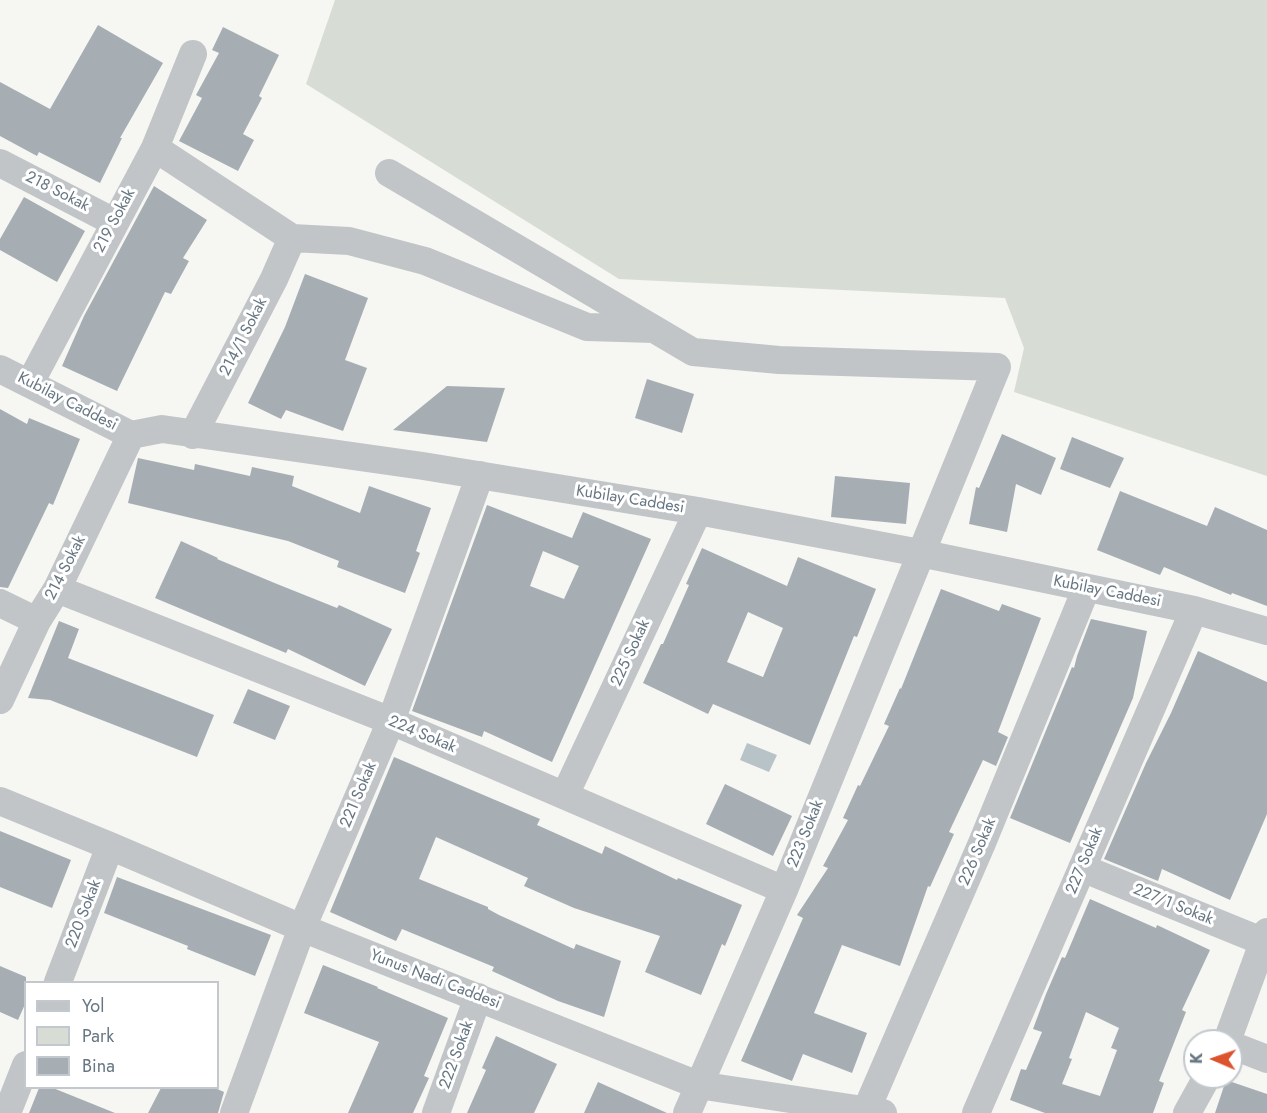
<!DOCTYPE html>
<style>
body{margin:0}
#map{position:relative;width:1267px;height:1113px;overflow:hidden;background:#f6f6f3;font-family:Jost,sans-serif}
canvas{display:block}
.legend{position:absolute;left:24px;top:981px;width:195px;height:108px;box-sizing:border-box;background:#fff;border:2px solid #c2c8cd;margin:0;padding:8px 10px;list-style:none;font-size:18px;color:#667682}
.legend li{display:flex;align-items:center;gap:12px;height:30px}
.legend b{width:30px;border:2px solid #c2c8cd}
.north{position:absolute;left:1183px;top:1029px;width:60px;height:60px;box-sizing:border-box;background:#fff;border:2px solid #c2c8cd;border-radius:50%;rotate:272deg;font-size:16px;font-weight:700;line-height:24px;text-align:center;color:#667682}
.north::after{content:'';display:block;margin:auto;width:21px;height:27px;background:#db542e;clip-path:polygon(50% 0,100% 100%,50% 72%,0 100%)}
</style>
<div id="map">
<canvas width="1267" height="1113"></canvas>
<ul class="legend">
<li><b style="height:8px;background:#c1c5c8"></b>Yol</li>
<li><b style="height:16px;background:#d7ddd4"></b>Park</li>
<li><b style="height:16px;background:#a6aeb3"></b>Bina</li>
</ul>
<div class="north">K</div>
</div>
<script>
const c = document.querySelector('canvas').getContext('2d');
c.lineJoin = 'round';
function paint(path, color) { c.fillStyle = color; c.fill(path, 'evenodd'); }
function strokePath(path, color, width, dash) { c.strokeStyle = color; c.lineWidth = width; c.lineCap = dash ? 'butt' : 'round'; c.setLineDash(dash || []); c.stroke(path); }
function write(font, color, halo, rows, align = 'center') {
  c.font = font + ' Jost,sans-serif'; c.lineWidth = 6; c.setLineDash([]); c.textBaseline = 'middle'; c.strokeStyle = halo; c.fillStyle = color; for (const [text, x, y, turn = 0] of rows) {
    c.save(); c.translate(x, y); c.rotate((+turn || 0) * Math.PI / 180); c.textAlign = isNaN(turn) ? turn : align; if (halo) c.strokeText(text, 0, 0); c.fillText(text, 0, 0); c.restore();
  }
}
paint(new Path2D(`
 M335 0H1267V476L1014 392 1024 348 1005 298 619 279 306 84Z`), '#d7ddd4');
paint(new Path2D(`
 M747 743 777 755 769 772 740 760Z`), '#b8c3c7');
paint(new Path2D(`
 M98 25 163 63 120 138H122L100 183 39 152 37 156 0 136V82L50 109Z
 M223 27 279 55 259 96 262 98 243 134 254 140 238 171 179 141 202 98 196 95 219 53 212 50Z
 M154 186 207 220 183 258 189 261 171 294 165 292 117 391 62 366 84 316Z
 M24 197 85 231 57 282 0 250V239Z
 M305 274 368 298 345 360 367 368 343 431 286 410 281 419 248 403 285 327Z
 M647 379 694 394 682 433 635 418Z
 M447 386 505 388 487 442 393 430Z
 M0 409 27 424 29 418 80 439 53 505 49 503 8 588 0 587Z
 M1002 434 1056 458 1041 495 1016 484 1007 532 969 524 976 487 979 488Z
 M1072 437 1124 458 1110 488 1060 469Z
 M138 458 194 470 195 464 250 476 252 467 294 476 292 486 360 513 369 486 431 508 416 551 420 553 405 593 337 567 339 561 288 541 128 503Z
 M835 476 910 483 906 524 831 517Z
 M1120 491 1207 526 1215 507 1267 530V606L1232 593 1231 595 1164 567 1160 575 1097 550Z
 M487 505 572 538 583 512 651 539 552 762 484 731 482 737 412 711ZM543 551 579 566 564 599 530 586Z
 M181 541 218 558 217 559 277 584 337 608 339 605 392 629 365 686 288 649 286 653 155 598Z
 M702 548 787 586 798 557 876 589 857 637 854 636 810 745 713 704 708 714 643 683 661 644H663L689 585 686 584ZM748 612 783 628 763 677 727 662Z
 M941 589 999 611 1002 604 1041 618 998 732 1008 737 996 766 983 760 949 832 954 834 930 887 928 886 900 966 842 945 814 1013 867 1033 852 1073 803 1054 792 1081 741 1061 803 918 797 915 828 868 823 866 848 820 843 818 858 785 860 786 889 726 884 724 900 688 901 689Z
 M1091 619 1147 631 1133 698 1070 843 1010 818 1072 667 1074 668 1077 656Z
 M59 621 79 629 68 658 214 715 197 757 50 700 28 698Z
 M1198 651 1267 682V814L1230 900 1162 869 1158 881 1104 859 1146 763 1171 713Z
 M248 689 290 706 275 740 233 723Z
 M394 757 540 819 537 825 602 854 605 846 677 880 678 878 742 905 725 946 722 944 701 995 645 972 660 936 574 908 524 886 528 878 436 837 419 879 488 907V909L499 915 574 949 576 944 621 961 604 1017 558 1001 492 971 494 967 402 929 396 941 330 912Z
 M725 784 792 816 773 856 706 824Z
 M0 831 71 860 52 908 0 887Z
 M117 877 271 935 255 976 187 949 188 946 104 913Z
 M1090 899 1156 928 1157 925 1210 950 1182 1010 1186 1012 1159 1081 1164 1083 1153 1113H1045L1010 1100 1021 1069 1026 1070 1042 1032 1033 1029 1046 994 1062 957 1065 958ZM1086 1012 1119 1028 1111 1048 1117 1050 1100 1096 1062 1084 1072 1059 1069 1058Z
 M323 965 378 987 377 988 448 1018 424 1076 429 1078 413 1113H348L379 1042 304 1013Z
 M0 966 26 977V1002L18 1020 0 1012Z
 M496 1036 557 1064 534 1113H467L486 1070 482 1068Z
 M1226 1080 1267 1094V1113H1215Z
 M598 1082 667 1113H584Z
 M39 1088H53L115 1113H29Z
 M161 1088H215L224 1092 218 1113H148Z`), '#a6aeb3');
strokePath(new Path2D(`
 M155 148 292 238 349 241 425 261 587 327 654 329
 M0 163 114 222
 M389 173 693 352 779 360 997 367 784 890 687 1113
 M0 369 131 435 162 429 423 466 698 511 920 553 1194 610 1267 631
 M30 383 155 148 193 54
 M193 435 274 279 292 238
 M57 589 391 721 784 890
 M0 603 37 621
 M0 700 37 621 57 589 131 435
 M565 795 698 511
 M0 801 110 846 302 928 698 1085 883 1113
 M1082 868 1264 942
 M58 982 110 846
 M1227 1041 1267 932
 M1231 1045 1267 1059
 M7 1113 26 1065
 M234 1113 302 928 391 721 480 475
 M436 1113 478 997
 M865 1113 982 843 1086 589
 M976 1113 1194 610
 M1187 1113 1207 1077`), '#c1c5c8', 28);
write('16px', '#667682', '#fff', [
 ["218 Sokak",57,192,27],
 ["219 Sokak",115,221,-62],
 ["214/1 Sokak",244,337,-63],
 ["Kubilay Caddesi",67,402,27],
 ["Kubilay Caddesi",630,500,9],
 ["214 Sokak",66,568,-63],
 ["Kubilay Caddesi",1107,592,11],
 ["225 Sokak",631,653,-65],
 ["224 Sokak",422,735,23],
 ["221 Sokak",359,795,-67],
 ["223 Sokak",806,834,-68],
 ["226 Sokak",978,852,-67],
 ["227 Sokak",1085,861,-67],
 ["227/1 Sokak",1173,905,22],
 ["220 Sokak",84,914,-69],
 ["Yunus Nadi Caddesi",435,980,21],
 ["222 Sokak",457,1055,-70]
]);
</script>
